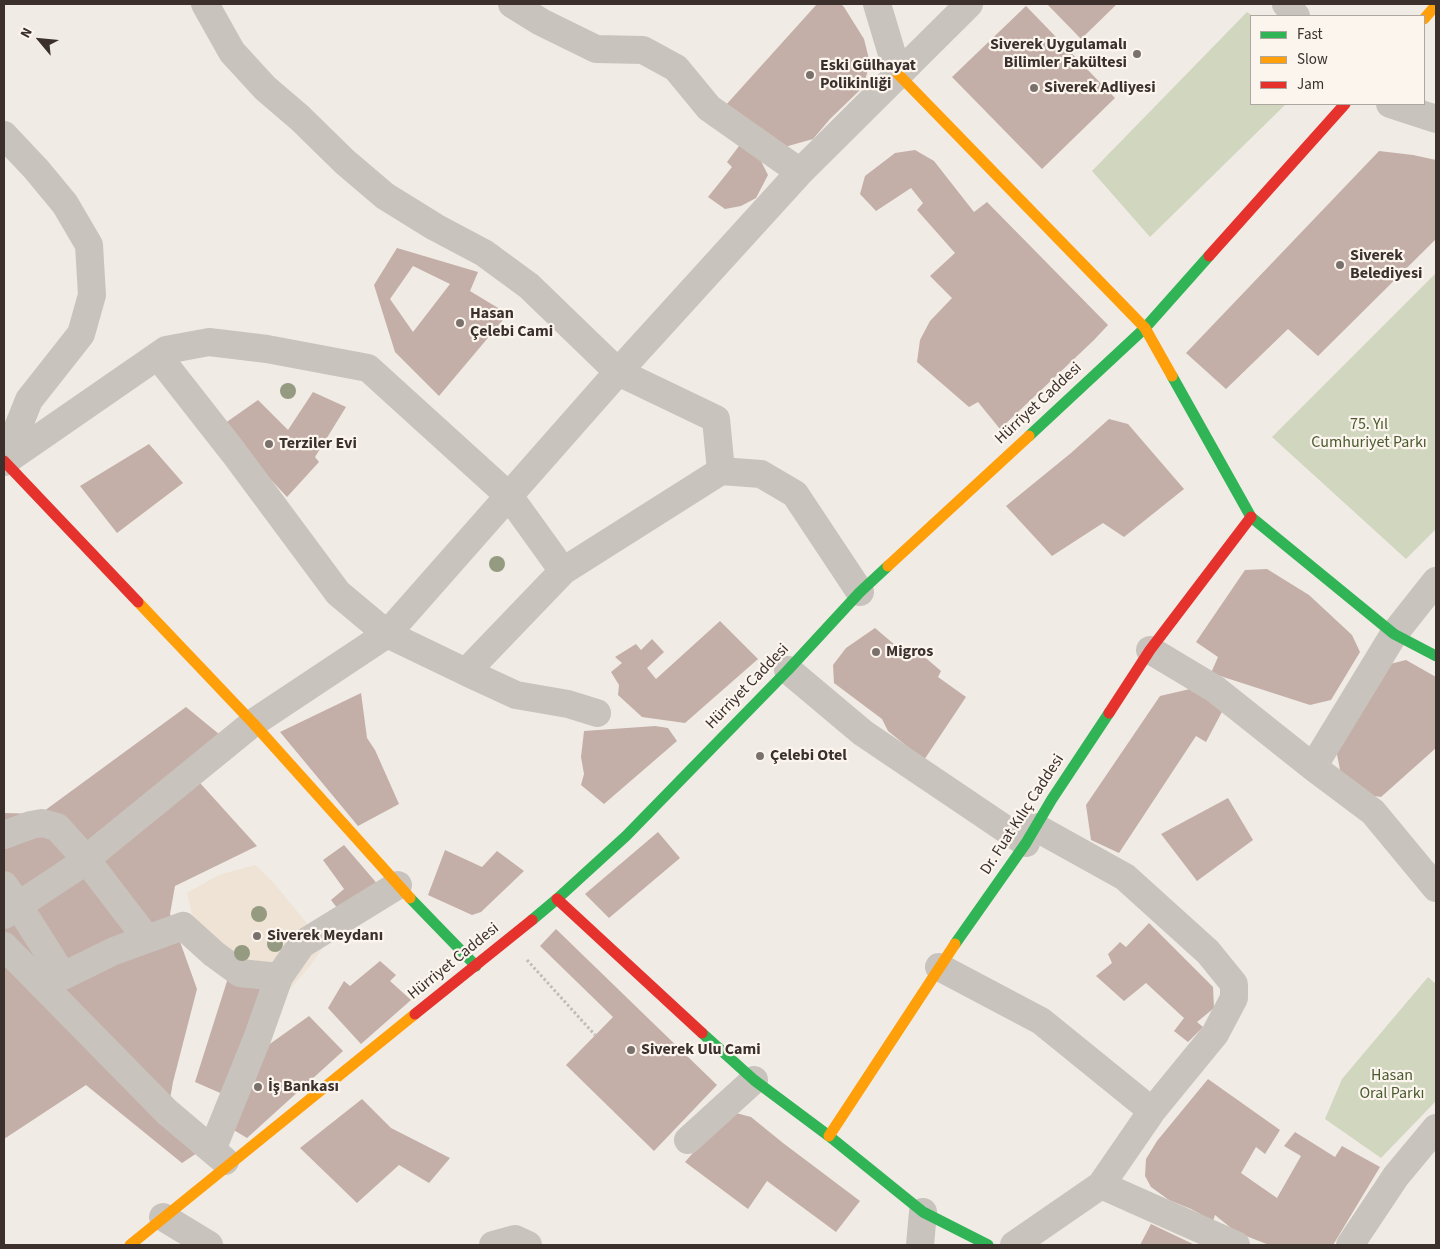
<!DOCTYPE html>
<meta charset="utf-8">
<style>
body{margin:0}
#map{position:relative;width:1440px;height:1249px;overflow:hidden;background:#f0ebe5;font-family:"Source Sans 3",sans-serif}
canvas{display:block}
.frame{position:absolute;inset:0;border:5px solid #3b302b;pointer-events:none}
.legend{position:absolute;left:1250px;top:15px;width:175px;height:90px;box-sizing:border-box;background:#fbf5ee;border:1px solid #aea6a0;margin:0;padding:6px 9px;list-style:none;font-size:15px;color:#3b302b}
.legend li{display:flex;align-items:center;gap:10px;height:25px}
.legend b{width:25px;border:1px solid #aea6a0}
.north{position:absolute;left:15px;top:15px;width:50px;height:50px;-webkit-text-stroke:4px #fbf5ee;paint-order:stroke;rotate:298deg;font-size:14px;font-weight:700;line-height:20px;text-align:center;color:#3b302b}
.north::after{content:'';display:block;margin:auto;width:18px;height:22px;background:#3b302b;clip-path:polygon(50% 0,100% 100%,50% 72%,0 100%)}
</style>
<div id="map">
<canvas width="1440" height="1249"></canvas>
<div class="frame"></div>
<ul class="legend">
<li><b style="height:6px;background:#30b455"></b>Fast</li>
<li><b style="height:6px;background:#ff9f0a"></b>Slow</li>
<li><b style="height:6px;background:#e5322d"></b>Jam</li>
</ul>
<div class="north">N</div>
</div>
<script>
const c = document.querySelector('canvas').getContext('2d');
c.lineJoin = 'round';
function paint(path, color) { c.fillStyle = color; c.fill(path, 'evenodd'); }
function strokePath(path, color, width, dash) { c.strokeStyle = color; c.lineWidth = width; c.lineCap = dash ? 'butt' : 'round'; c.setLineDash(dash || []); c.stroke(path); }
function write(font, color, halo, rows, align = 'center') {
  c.font = font + ' "Source Sans 3",sans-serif'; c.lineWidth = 4.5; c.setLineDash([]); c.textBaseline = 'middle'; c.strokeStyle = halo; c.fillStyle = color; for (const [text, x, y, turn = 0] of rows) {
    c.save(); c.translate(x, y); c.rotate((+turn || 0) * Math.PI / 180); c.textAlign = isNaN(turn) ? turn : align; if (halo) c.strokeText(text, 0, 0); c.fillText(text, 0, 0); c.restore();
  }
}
paint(new Path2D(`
 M1247 12 1253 16H1251V104H1286L1150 237 1092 171Z
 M1436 273V529L1406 559 1272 437Z
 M1428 977 1436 984V1101L1381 1158 1325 1119 1342 1079Z`), '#d1d6bf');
paint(new Path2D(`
 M255 865 273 882 309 926 323 947 310 966 290 989 224 973 204 964 187 893 219 875Z`), '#eee3d5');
paint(new Path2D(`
 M817 4H841L844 7 864 39 870 63 863 87 830 119 813 139 781 148 725 106Z
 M1047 4H1117L1081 39Z
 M1026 6 1115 98 1042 169 952 77Z
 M739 146 747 147 761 161 768 175 756 198 741 206 725 209 708 197 732 167 727 162Z
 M915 150 934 161 974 212 987 202 1108 325 1094 340 1000 429 978 402 969 407 917 362 920 340 930 321 952 298 930 276 955 253 917 210 923 203 911 188 876 211 860 194 865 176 895 153Z
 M1379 151 1413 155 1436 160V239L1318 356 1288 329 1226 389 1186 353Z
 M397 248 478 272 470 291 508 314 439 396 395 352 374 285ZM413 266 450 284 413 332 390 299Z
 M313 392 346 407 315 457 319 462 287 497 221 426 258 400 288 430Z
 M1109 419 1128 424 1184 489 1124 537 1103 523 1052 556 1006 506 1071 453Z
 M149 444 183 483 117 533 80 486Z
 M1267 569 1309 595 1352 635 1360 652 1331 700 1310 705 1211 673 1218 657 1196 642 1245 570Z
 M720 621 758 659 685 723 642 717 618 695 619 685 611 672 622 663 615 657 636 644 641 650 652 639 664 652 647 668 656 679Z
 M875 628 895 645 927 659 941 671 938 677 966 697 924 760 888 731 882 719 834 683 833 665 846 648Z
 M1406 660 1436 677V748L1381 797 1367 795 1341 775 1336 749 1390 664Z
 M1190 689 1224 708 1206 742 1196 736 1119 853 1091 840 1086 805 1160 696Z
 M361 693 367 738 375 750 399 804 358 826 280 732Z
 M186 707 236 748 200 783 257 846 175 886 170 914 197 989 173 1082 165 1127 197 1153 182 1163 86 1085 4 1139V813L40 814Z
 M655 726 668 728 677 741 604 804 581 785 584 774 581 757 584 731Z
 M1228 798 1253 840 1197 881 1161 834Z
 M658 832 680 858 609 918 585 894Z
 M344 845 380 887 341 913 331 900 344 889 323 860Z
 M445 850 482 867 497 851 524 871 481 912 472 915 428 895Z
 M1149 923 1213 987 1214 1008 1197 1022 1203 1027 1188 1042 1174 1031 1184 1018 1146 983 1124 1001 1096 976 1112 963 1108 954 1120 942 1126 947Z
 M556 929 717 1085 654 1151 566 1065 613 1017 540 946Z
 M380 961 396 975 390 981 411 1000 361 1044 328 1008 344 981 350 986Z
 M228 978 266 990 225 1095 195 1082Z
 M309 1016 343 1051 247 1138 232 1129 267 1046Z
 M1208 1079 1280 1130 1265 1154 1256 1147 1241 1173 1277 1198 1301 1156 1284 1146 1295 1132 1335 1157 1342 1146 1380 1167 1333 1245H1269L1236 1232 1215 1215 1213 1221 1191 1209 1169 1200 1151 1187 1145 1176 1146 1159 1157 1141Z
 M362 1099 391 1128 450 1158 429 1183 399 1165 357 1203 300 1148Z
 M736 1113 751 1117 783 1143 860 1201 836 1232 767 1181 748 1209 685 1162 727 1114Z
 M1151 1224 1195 1245H1140Z`), '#c3afa7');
strokePath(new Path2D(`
 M527 960 595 1035`), '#c2bbb6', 3, [2.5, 2.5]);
strokePath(new Path2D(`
 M205 4 232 52 265 88 300 118 345 162 385 196 435 227 484 253 529 286 618 372 716 419 721 471
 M512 4 541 22 596 49 643 50 676 68 709 108 800 172
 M877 4 898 74
 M1286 4 1296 16
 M1390 104 1436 119
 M4 135 36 169 65 204 89 245 92 295 81 334 29 400 4 462
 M4 462 166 350 209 342 267 349 368 368 509 496 563 571 466 672 387 634 338 593 234 453 158 356
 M563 571 721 471 761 474 795 494 860 592
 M1436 581 1394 634 1313 767 1373 812 1436 888
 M1150 650 1215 689 1313 767
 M788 670 863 733 1026 843
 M466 672 516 695 568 704 597 713
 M1035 827 1125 877 1208 952 1234 984V998L1215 1034 1152 1111 1101 1185
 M4 835 31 825 42 823 57 827 85 858 147 939
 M4 885 18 905 63 976 114 951 183 926 214 954 240 973 279 977
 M4 915 75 868 253 723 387 634 618 372 800 172 969 4
 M4 946 167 1112 225 1161
 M939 967 1041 1021 1152 1111
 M688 1140 754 1080
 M212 1150 257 1039 279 977 302 944 398 885
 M163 1217 209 1245
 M493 1245 515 1239 528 1245
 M920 1245 923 1212
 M1014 1245 1101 1185 1236 1245
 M1350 1245 1396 1176 1436 1128`), '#c9c3be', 28);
strokePath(new Path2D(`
 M1172 376 1251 517 1394 634 1436 656
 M1029 436 1145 328 1209 256
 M410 898 476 966
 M532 920 557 899 626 836 788 670 860 592 888 566
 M955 944 1026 843 1052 799 1109 713
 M702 1033 754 1080 829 1136 923 1212 988 1245`), '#30b455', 11);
strokePath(new Path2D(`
 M1424 19 1436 5
 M898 74 1145 328 1172 376
 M888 566 1029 436
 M138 602 253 723 410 898
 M829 1136 955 944
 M130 1245 415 1014`), '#ff9f0a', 11);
strokePath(new Path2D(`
 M1209 256 1345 104
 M4 461 138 602
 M1109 713 1150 650 1251 517
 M557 899 702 1033
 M415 1014 532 920`), '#e5322d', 11);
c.fillStyle = '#959b80';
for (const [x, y] of [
 [288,391],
 [497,564],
 [259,914],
 [275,944],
 [242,953]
]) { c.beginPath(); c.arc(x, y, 8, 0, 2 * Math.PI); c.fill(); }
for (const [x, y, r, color] of [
 [1137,54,5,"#7a716c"],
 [810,75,5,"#7a716c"],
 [1034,88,5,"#7a716c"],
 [1340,265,5,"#7a716c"],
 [460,323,5,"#7a716c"],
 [269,444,5,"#7a716c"],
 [876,652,5,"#7a716c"],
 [760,756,5,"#7a716c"],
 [257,936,5,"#7a716c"],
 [631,1050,5,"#7a716c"],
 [258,1087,5,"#7a716c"]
]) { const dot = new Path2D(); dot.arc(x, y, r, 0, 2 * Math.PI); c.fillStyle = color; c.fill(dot); strokePath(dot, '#fbf5ee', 2); }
write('bold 16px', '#3b302b', '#fbf5ee', [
 ["Siverek Uygulamalı",1127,45,"right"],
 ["Bilimler Fakültesi",1127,63,"right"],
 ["Eski Gülhayat",820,66],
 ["Polikinliği",820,84],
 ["Siverek Adliyesi",1044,88],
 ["Siverek",1350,256],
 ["Belediyesi",1350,274],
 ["Hasan",470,314],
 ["Çelebi Cami",470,332],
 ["Terziler Evi",279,444],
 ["Migros",886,652],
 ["Çelebi Otel",770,756],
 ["Siverek Meydanı",267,936],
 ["Siverek Ulu Cami",641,1050],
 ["İş Bankası",268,1087]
], 'left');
write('16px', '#3b302b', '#fbf5ee', [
 ["Hürriyet Caddesi",1039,404,-43],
 ["Hürriyet Caddesi",748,687,-46],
 ["Dr. Fuat Kılıç Caddesi",1023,815,-57],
 ["Hürriyet Caddesi",454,962,-39]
]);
write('16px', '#4a5a2e', '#fbf5ee', [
 ["75. Yıl",1369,425],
 ["Cumhuriyet Parkı",1369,443],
 ["Hasan",1392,1076],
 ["Oral Parkı",1392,1094]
]);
</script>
